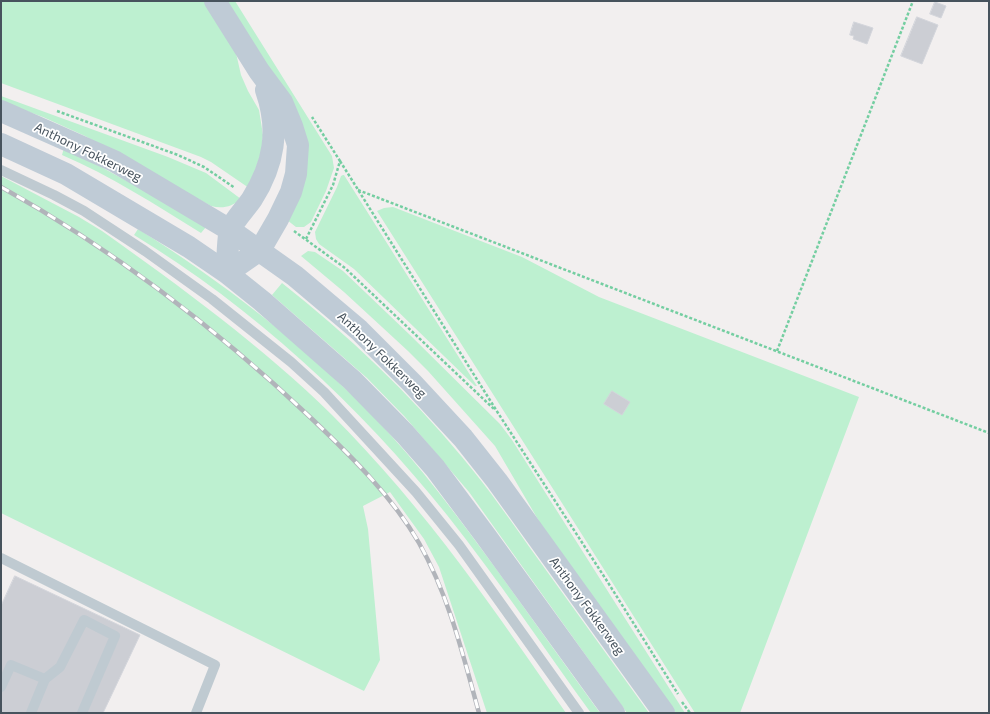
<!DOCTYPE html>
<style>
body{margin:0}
#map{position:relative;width:990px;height:714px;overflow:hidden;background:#f2efef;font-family:"Exo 2",sans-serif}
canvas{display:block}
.frame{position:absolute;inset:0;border:2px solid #47535d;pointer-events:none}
</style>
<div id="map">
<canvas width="990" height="714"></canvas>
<div class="frame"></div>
</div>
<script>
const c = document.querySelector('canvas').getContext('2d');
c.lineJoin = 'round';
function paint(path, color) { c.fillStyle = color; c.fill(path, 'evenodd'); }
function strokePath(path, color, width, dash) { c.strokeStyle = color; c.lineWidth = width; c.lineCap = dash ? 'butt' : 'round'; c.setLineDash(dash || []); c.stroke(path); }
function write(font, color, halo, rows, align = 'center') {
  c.font = font + ' "Exo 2",sans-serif'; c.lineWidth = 3.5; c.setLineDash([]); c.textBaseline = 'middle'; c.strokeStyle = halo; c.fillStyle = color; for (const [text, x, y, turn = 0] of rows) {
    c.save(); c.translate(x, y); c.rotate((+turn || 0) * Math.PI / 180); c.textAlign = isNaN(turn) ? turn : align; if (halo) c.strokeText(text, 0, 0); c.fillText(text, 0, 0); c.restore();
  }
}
paint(new Path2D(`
 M1 1H204L236 53 241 75 248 91 259 110 263 135 262 150 249 188 211 162 201 157 1 83Z
 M226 1H235L332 156 334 168 326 191 311 222 304 227H296L287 220 305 180Z
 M1 96 168 157 206 173 241 199C232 207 222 209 211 206L85 136 43 117 1 102Z
 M64 148C113 172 159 199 206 227L201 233C156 205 111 176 62 155Z
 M343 175H344L477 386H475L354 269 319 244 316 239 315 232 337 187 341 176Z
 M1 176 79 217 102 231C181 287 263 347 332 415 378 461 421 512 460 564 497 613 531 663 566 713H487L439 567 424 539 390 492 363 506 368 529 380 660 364 691 1 513Z
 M393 207 522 257 599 297 859 397 740 713H695L377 211 384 208Z
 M138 229C223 282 303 344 374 417 419 464 458 517 497 570 531 617 565 665 600 713H591C543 647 498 579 447 515 359 405 254 308 134 235Z
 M308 251 315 252 343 271 410 335 500 424 512 440 685 713H676L543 528 495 446 428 371 408 351 344 292 301 256Z
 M282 283C348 335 408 392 462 457 489 489 513 524 538 559 575 610 612 662 649 713H627L469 492 405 417 367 378 272 295Z`), '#bdf0d0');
const building = new Path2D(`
 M935 2 946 6 941 18 930 14Z
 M917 17 938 25 922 64 901 56Z
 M854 22 873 28 867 44 853 39 854 36 850 35Z
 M612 391 630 402 622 415 604 404Z
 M15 576 140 635 103 713H1V606Z`);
paint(building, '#ccced4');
strokePath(building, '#d3d5db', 1);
strokePath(new Path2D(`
 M57 111 178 155 204 167 235 188
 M340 161 498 413 607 581 678 694
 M358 190 989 433
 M294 231 345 268 495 410
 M306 239 333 185 340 161 312 117
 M777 351 913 1
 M682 702 690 713`), '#74cea1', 2.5, [3, 2]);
strokePath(new Path2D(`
 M1 170 54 195 84 211 145 251 212 299 291 362 324 392 416 492 459 545 579 713
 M1 558 215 665 196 713
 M1 687 11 665 45 679 60 667 84 620 115 636 82 713
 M31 713 45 679`), '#bfcad1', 10);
strokePath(new Path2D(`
 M215 1 259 71 282 102 292 126 298 145 296 174 291 192 278 219 260 250 227 273
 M1 111 114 161 230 230 295 276 359 330 412 383 463 438 497 481 664 713
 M1 144 66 174 189 247 227 273 262 301 352 380 405 434 435 468 485 535 614 713
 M227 273C227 263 228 236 230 230 234 220 246 208 252 199 274 164 280 130 266 90`), '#bfcbd6', 22);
const rail = new Path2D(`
 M1 187C114 250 217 329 311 418 350 455 392 496 419 543 449 596 463 655 479 713`);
strokePath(rail, '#b1b4ba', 4.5);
strokePath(rail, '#fff', 3, [9]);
write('13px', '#47535d', '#fff', [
 ["Anthony Fokkerweg",88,152,26],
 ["Anthony Fokkerweg",382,355,44],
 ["Anthony Fokkerweg",587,606,54]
]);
</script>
